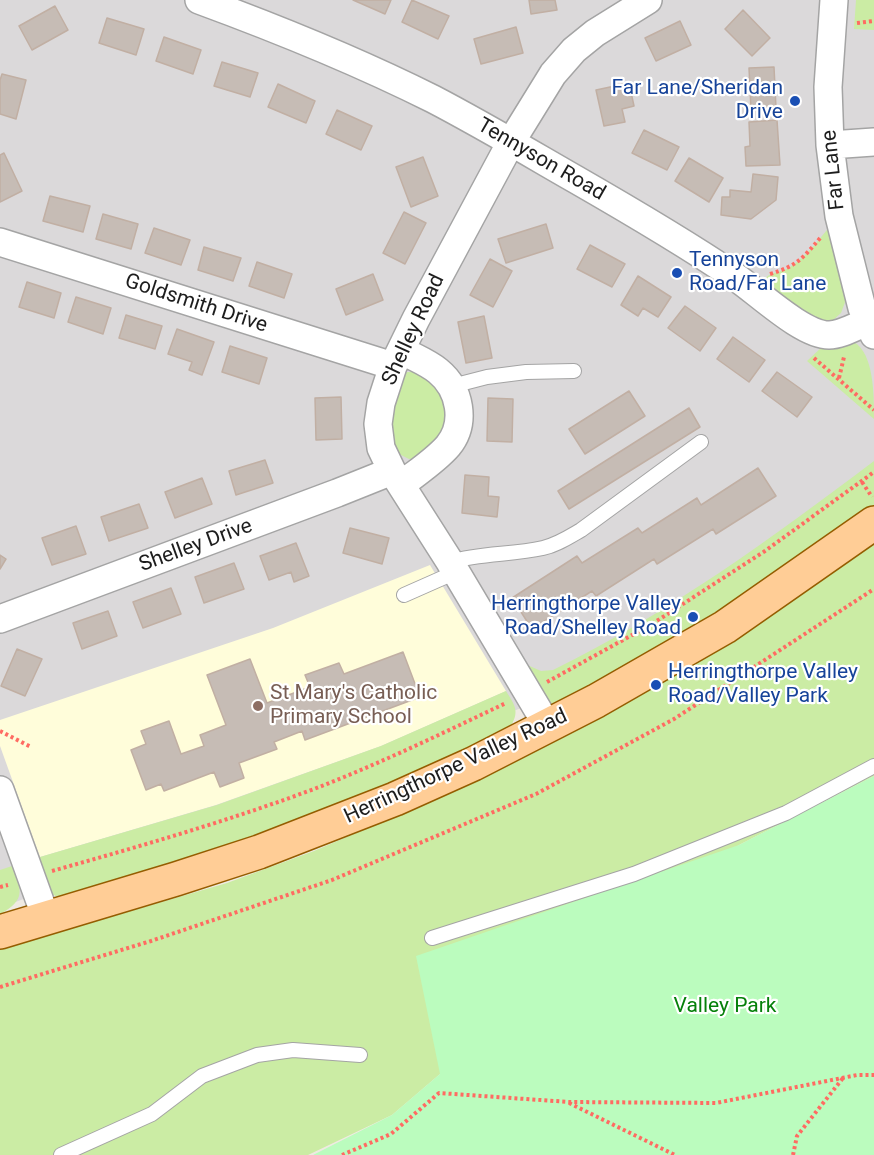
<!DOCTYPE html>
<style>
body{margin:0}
canvas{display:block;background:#efeae2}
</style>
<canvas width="874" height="1155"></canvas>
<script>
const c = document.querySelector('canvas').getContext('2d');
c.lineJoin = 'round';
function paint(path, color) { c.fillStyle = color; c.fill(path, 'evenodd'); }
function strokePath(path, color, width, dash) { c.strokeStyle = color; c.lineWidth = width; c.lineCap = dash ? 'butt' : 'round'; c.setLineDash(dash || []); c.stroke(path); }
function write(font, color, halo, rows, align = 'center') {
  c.font = font + ' Roboto,sans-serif'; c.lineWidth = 4.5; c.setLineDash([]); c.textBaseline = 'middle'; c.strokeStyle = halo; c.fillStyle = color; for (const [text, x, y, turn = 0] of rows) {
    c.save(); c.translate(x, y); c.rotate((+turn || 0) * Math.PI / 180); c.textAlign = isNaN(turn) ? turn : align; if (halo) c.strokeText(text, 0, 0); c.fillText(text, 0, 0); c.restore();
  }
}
paint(new Path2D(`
 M0 0H874V485L555 695 0 908Z`), '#dbd9da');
paint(new Path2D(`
 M430 565 506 691 381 746 216 805 40 857 0 746V720L273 628Z`), '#fffdda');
paint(new Path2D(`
 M856 0H874V30L854 29Z
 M830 226 847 297 841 313 831 322H819L762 282C771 270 779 274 790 267 806 257 818 241 830 226Z
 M854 342C874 354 874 394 874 419L807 361 823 346Z
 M407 372H419L448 398V430L418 458 409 459 399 454 391 440 392 414 399 381Z
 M874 461V506L826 543 695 631 564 703 551 704 544 699 525 664 541 671 553 670C668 614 772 538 874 461Z
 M874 537V776L739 845 440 1074 392 1115 308 1155H0V949L227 883 314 851 482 779 682 671 761 620Z
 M506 691C516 707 520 712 509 729L437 767 238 844 62 899C38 889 42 880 40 857L217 805 381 746Z
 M12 866C22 890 26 900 0 914V870Z`), '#cbeca4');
paint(new Path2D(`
 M874 776V1155H313L392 1115 440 1074 416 956 739 845Z`), '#bbfcbe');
const building = new Path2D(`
 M353 0H391L385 14Z
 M412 0 449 16 438 39 402 22Z
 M529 0H555L557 10 531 14Z
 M55 6 68 30 32 50 19 26Z
 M743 10 770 38 752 56 725 29Z
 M107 18 144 29 136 55 99 43Z
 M680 21 691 45 656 61 645 38Z
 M516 27 523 53 481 64 474 39Z
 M164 37 201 50 193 74 156 61Z
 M222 62 258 73 250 97 214 86Z
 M774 67 776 108 751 109 749 68Z
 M2 74 26 80 16 119 0 114V80Z
 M629 83 634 106 622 109 625 122 604 126 596 90Z
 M278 84 315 101 306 123 268 107Z
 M337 110 372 126 361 150 326 134Z
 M777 120 780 165 746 166 745 147 750 146 749 122Z
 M644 130 679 147 667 170 632 153Z
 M4 153 22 191 0 202V155Z
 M423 157 438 196 411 207 396 167Z
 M689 158 723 178 709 202 675 181Z
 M753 174 778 177 776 200 751 219 721 215 722 197H730V190L751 192Z
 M50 196 90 206 83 232 43 221Z
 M404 212 426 223 405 264 383 253Z
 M103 214 138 224 131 249 96 239Z
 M546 224 553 248 506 263 498 239Z
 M154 228 190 240 181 265 145 253Z
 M590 245 625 264 612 287 577 269Z
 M204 247 241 258 233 281 198 270Z
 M490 259 512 271 493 307 470 295Z
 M257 262 292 274 284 298 249 286Z
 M373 274 383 300 346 315 336 289Z
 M638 276 671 297 658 317 643 308 638 316 621 305Z
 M27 282 61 293 54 318 19 307Z
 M76 297 111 308 103 334 68 322Z
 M685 306 716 328 700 351 668 328Z
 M126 315 162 326 155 349 119 338Z
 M484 316 492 358 466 363 458 322Z
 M177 329 214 342 202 375 189 370 192 362 168 354Z
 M733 337 765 360 749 382 717 359Z
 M230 346 267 358 259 384 222 372Z
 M777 372 812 397 797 417 762 391Z
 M629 391 645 416 585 454 569 429Z
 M341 397 342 439 316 440 315 398Z
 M488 398 513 399 512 442 487 441Z
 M689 408 700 427 569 509 558 491Z
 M265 460 273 483 236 495 229 471Z
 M758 468 776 496 716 534 713 529 657 564 654 559 596 596 592 591 532 629 512 598 577 556 582 563 638 528 642 533 697 498 701 505Z
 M465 475 489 477 488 496 499 497 497 517 462 513Z
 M202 478 212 504 175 518 165 492Z
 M139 504 148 528 109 541 101 517Z
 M76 526 86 554 52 565 42 538Z
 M350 528 389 538 382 564 343 553Z
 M296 543 309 576 294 582 291 572 269 580 260 556Z
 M0 555 6 559 0 569Z
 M234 563 244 589 204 603 195 577Z
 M171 588 181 614 143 628 133 602Z
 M108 611 117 636 82 649 73 623Z
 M17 649 42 659 25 696 1 686Z
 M403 652 420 697 305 740 302 731 274 742 277 749 239 763 244 778 220 787 214 772 164 791 161 784 146 790 131 750 146 744 141 731 169 721 181 754 204 746 200 735 226 725 207 675 250 659 267 703 310 687 305 675 339 663 344 674Z`);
paint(building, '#c6bcb5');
strokePath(building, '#c1afa3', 1.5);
const service = new Path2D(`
 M452 386 487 377 526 372 574 371
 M450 562C481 553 512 555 543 548 557 545 569 537 581 530L701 442
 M404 595 456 572
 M432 938 634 874 786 813 874 766
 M61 1155 152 1114 202 1076 257 1055 293 1050 360 1055`);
const minor = new Path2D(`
 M199 0C278 29 357 61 433 99 481 124 528 152 575 179 629 210 682 241 734 276 757 291 802 335 829 335 841 335 856 326 867 322
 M834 0 828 87 830 145 839 216 862 308 874 335
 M830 145 874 142
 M0 242 393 366
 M401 485C416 473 435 461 448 446 467 423 460 389 438 371 427 362 413 357 401 350
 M0 619 337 493 392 471
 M547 725 450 562 392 471 381 448 378 424 381 403 393 366 416 319 511 142 553 74 574 50 595 33 648 0
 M0 790 46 918`);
const primary = new Path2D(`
 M0 932 176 879 259 852 395 799 473 764 596 701 725 627 874 523`);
strokePath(service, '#a4a4a4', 16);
strokePath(minor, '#a4a4a4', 30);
strokePath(primary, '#955d00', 36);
strokePath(new Path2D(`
 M857 23 874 21
 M770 274C797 266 803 258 821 237
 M814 358 874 410
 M839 378 844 357
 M862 482 872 497
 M547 682 652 624 765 551 874 472
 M0 731 31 747
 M52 871C141 846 228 821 314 789 379 764 443 733 506 703
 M0 887 8 885
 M0 987 151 941 332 880 536 794 674 719 874 589
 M569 1103 675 1155
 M342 1155 391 1134 439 1093 569 1102 716 1103 857 1075H874
 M793 1155 797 1136 843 1078`), '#ff6b62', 4, [3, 3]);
strokePath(service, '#fff', 14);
strokePath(minor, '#fff', 27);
strokePath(primary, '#ffcd96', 33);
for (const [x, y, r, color] of [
 [795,101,6,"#1a4fb4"],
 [677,273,6,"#1a4fb4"],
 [693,617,6,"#1a4fb4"],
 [656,685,6,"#1a4fb4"],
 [258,706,6,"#8d6e63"]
]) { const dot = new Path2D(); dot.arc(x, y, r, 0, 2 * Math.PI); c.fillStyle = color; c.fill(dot); strokePath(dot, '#fff', 2); }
write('21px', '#164399', '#fff', [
 ["Far Lane/Sheridan",783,89],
 ["Drive",783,113],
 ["Tennyson",689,261,"left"],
 ["Road/Far Lane",689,285,"left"],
 ["Herringthorpe Valley",681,605],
 ["Road/Shelley Road",681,629],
 ["Herringthorpe Valley",668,673,"left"],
 ["Road/Valley Park",668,697,"left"]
], 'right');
write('21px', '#1d1d1d', '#fff', [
 ["Tennyson Road",541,160,30],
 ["Far Lane",834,170,-96],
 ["Goldsmith Drive",196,304,18],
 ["Shelley Road",414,330,-65],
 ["Shelley Drive",196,546,-20],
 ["Herringthorpe Valley Road",456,767,-25]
]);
write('21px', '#785e54', '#fff', [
 ["St Mary's Catholic",270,694],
 ["Primary School",270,718]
], 'left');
write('21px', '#06800a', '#fff', [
 ["Valley Park",725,1007]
]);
</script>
